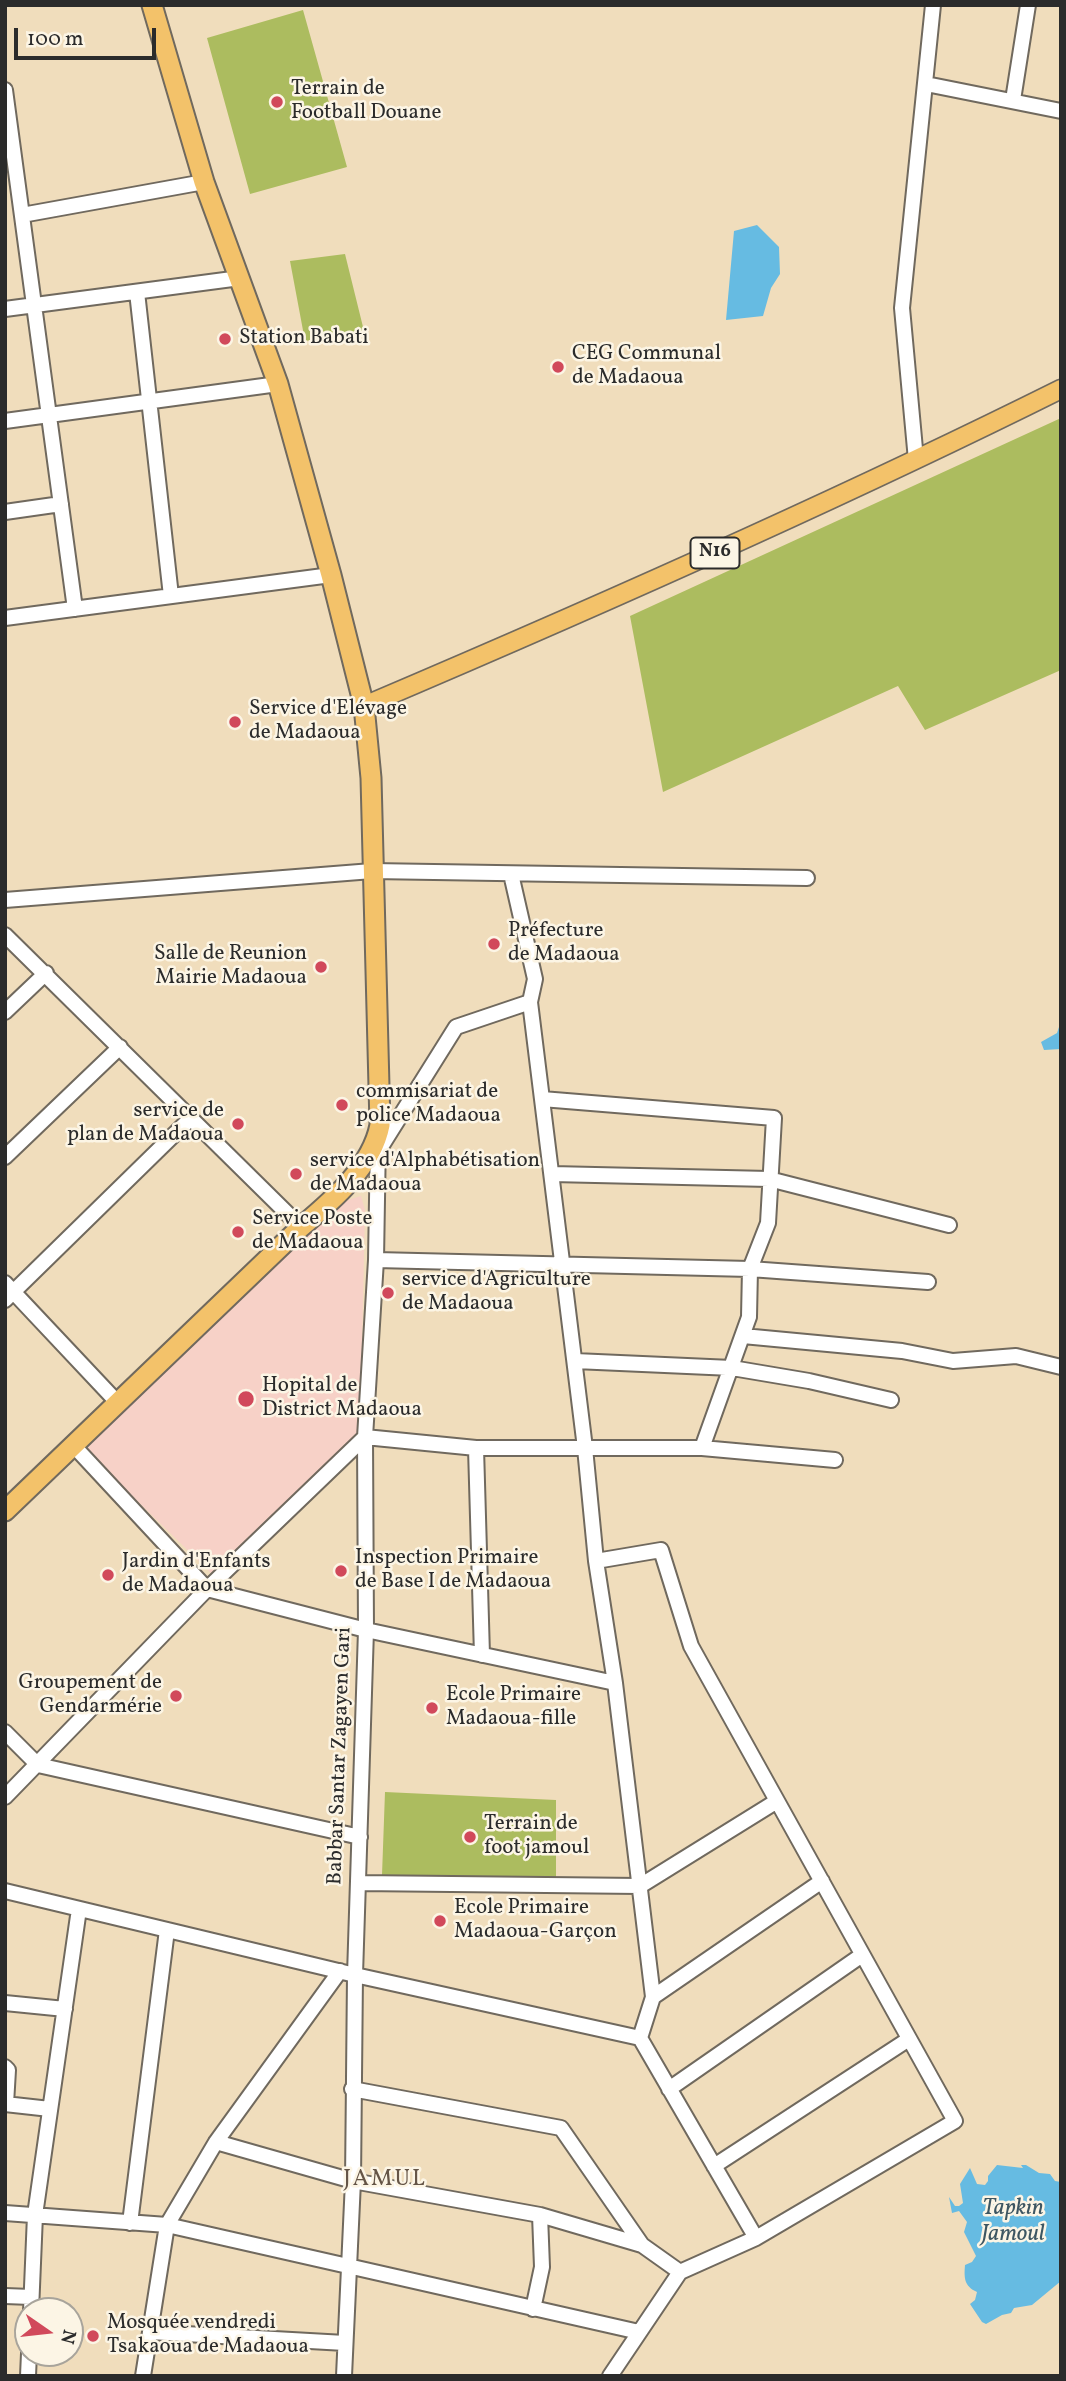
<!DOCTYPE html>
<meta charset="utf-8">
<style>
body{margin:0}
#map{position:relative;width:1066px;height:2381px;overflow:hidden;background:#f0ddbc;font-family:Vollkorn,serif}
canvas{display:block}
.frame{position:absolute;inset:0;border:7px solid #2b2b2b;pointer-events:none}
.north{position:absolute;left:14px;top:2297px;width:70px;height:70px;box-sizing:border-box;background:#fcf5e5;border:2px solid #a8a49b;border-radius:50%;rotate:104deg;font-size:19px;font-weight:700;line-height:28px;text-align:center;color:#2b2b2b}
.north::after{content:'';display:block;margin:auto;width:24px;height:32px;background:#d1495b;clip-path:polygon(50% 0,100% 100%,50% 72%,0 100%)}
.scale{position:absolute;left:14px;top:28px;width:142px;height:32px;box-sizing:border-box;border:4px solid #2b2b2b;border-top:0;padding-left:9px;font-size:21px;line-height:24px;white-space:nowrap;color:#2b2b2b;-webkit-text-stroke:5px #fcf5e5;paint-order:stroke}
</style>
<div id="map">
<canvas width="1066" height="2381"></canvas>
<div class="frame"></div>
<div class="north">N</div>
<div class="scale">100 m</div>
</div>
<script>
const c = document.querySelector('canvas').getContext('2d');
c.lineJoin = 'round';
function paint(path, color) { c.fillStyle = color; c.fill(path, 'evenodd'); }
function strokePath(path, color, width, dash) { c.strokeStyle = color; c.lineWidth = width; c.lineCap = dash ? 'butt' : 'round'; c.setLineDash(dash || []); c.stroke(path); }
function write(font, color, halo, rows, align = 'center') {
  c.font = font + ' Vollkorn,serif'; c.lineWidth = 5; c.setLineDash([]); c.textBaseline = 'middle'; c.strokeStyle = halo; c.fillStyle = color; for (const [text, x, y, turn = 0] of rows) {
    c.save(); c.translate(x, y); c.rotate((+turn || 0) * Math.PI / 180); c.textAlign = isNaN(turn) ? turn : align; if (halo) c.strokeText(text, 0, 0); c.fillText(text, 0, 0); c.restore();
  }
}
paint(new Path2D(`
 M361 1196 365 1210 360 1432 213 1575 81 1446 338 1203Z`), '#f7d1c7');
paint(new Path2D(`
 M303 10 347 167 250 194 207 38Z
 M345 254 364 331 305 341 290 261Z
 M1061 418V670L925 730 898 686 663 792 630 616Z
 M385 1792 556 1800V1880L382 1875Z`), '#acbc5f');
paint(new Path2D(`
 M757 225 779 247 780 274 771 288 763 316 726 320 734 231Z
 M1059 1027H1061V1049L1044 1050 1041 1042 1057 1033Z
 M997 2165 1023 2168 1021 2165H1026L1039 2173 1050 2174 1055 2181 1061 2182V2281L1032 2305 1014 2308 1011 2313 1002 2315 986 2324 982 2322 970 2304 975 2300 977 2292C964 2286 964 2278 965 2265L972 2262 976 2256 964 2232 967 2222 959 2211 952 2213 949 2197 955 2206H959L963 2203 960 2184 970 2168 977 2184 985 2185 988 2181V2176Z`), '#66bbe2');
const minor = new Path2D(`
 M926 84 1061 111
 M5 90 75 609
 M1013 100 1028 5
 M22 215 204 182
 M137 292 171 596
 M5 309 240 278
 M5 421 278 384
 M916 460 902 308 933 5
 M5 512 61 504
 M5 618 331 575
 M511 874 535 979 530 1002 585 1448 596 1561 615 1683 653 1997 640 2038
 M5 900 372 871 807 878
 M5 935 301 1227
 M5 1012 46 973
 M542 1099 774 1118 768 1223 750 1269 749 1317 702 1448
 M379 1150 456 1027 530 1002
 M5 1157 120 1047
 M552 1174 769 1179 949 1225
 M376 1260 750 1269 928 1282
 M5 1283 117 1402
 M5 1300 191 1118
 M743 1336 902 1351 953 1361 1016 1356 1061 1367
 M575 1361 732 1368 809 1381 891 1400
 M73 1445 207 1589 366 1630 615 1683
 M476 1448 482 1655
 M596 1561 661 1550 691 1646 955 2121 756 2238 680 2272 610 2376
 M5 1732 38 1765 360 1837
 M5 1797 207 1589 365 1437 476 1448H702L835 1460
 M358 1883 640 1886 777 1801
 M5 1891 355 1975 640 2038 756 2238
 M653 1997 822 1881
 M5 2003 65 2009
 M5 2067 8 2070 6 2104
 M352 2089 561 2128 642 2245
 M669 2089 862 1955
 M5 2104 50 2109
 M216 2142 353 2181 540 2215 642 2245 680 2272
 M714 2166 909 2039
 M5 2213 167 2225 639 2332
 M130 2223 167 1930
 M5 2296 31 2297
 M533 2309 542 2267 540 2215
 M31 2311 35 2215 79 1909
 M150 2332 345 2343
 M28 2376 29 2353
 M143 2376 167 2225 216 2142 340 1971
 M344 2376 353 2181 355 1975 366 1630 365 1437 376 1260 378 1139`);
const major = new Path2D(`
 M364 706C599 606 832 503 1061 389`);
const highway = new Path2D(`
 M5 1511 301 1227C332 1201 372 1167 380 1125L371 778 364 706 331 575 278 384 204 182 152 5`);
strokePath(minor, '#70695e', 18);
strokePath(major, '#70695e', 21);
strokePath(highway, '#70695e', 23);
strokePath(minor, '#fff', 14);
strokePath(major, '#f3c26a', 18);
strokePath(highway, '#f3c26a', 19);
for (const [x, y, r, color] of [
 [277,102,7,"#d1495b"],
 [225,339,7,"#d1495b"],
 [558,367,7,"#d1495b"],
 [235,722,7,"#d1495b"],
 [494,944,7,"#d1495b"],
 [321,967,7,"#d1495b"],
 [342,1105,7,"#d1495b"],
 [238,1124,7,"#d1495b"],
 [296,1174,7,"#d1495b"],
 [238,1232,7,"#d1495b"],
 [388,1293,7,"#d1495b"],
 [246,1399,9,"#d1495b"],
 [341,1571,7,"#d1495b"],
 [108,1575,7,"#d1495b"],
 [176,1696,7,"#d1495b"],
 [432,1708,7,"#d1495b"],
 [470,1837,7,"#d1495b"],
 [440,1921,7,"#d1495b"],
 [93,2336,7,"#d1495b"]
]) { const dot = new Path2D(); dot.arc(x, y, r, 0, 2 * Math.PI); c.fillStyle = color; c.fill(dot); strokePath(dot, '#fcf5e5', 2.5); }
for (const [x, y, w] of [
 [715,553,49]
]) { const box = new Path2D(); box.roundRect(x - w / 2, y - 15.5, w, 31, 5); c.fillStyle = '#fcf5e5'; c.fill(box); strokePath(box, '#2b2b2b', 2); }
write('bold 19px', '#2b2b2b', null, [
 ["N16",715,553]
]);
write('21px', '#2b2b2b', '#fcf5e5', [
 ["Terrain de",291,90],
 ["Football Douane",291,114],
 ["Station Babati",239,339],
 ["CEG Communal",572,355],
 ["de Madaoua",572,379],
 ["Service d'Elévage",249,710],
 ["de Madaoua",249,734],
 ["Préfecture",508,932],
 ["de Madaoua",508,956],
 ["Salle de Reunion",307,955,"right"],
 ["Mairie Madaoua",307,979,"right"],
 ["commisariat de",356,1093],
 ["police Madaoua",356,1117],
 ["service de",224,1112,"right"],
 ["plan de Madaoua",224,1136,"right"],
 ["service d'Alphabétisation",310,1162],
 ["de Madaoua",310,1186],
 ["Service Poste",252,1220],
 ["de Madaoua",252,1244],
 ["service d'Agriculture",402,1281],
 ["de Madaoua",402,1305],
 ["Hopital de",262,1387],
 ["District Madaoua",262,1411],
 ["Inspection Primaire",355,1559],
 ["de Base I de Madaoua",355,1583],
 ["Jardin d'Enfants",122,1563],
 ["de Madaoua",122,1587],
 ["Groupement de",162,1684,"right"],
 ["Gendarmérie",162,1708,"right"],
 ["Ecole Primaire",446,1696],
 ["Madaoua-fille",446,1720],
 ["Terrain de",484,1825],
 ["foot jamoul",484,1849],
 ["Ecole Primaire",454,1909],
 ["Madaoua-Garçon",454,1933],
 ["Mosquée vendredi",107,2324],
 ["Tsakaoua de Madaoua",107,2348]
], 'left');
write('21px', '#2b2b2b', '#fcf5e5', [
 ["Babbar Santar Zagayen Gari",341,1756,-88]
]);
c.letterSpacing = '2px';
write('23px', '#655547', '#fcf5e5', [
 ["JAMUL",385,2181]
]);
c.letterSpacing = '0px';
write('italic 23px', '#3d5662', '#fcf5e5', [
 ["Tapkin",1013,2210],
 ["Jamoul",1013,2236]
]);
</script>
